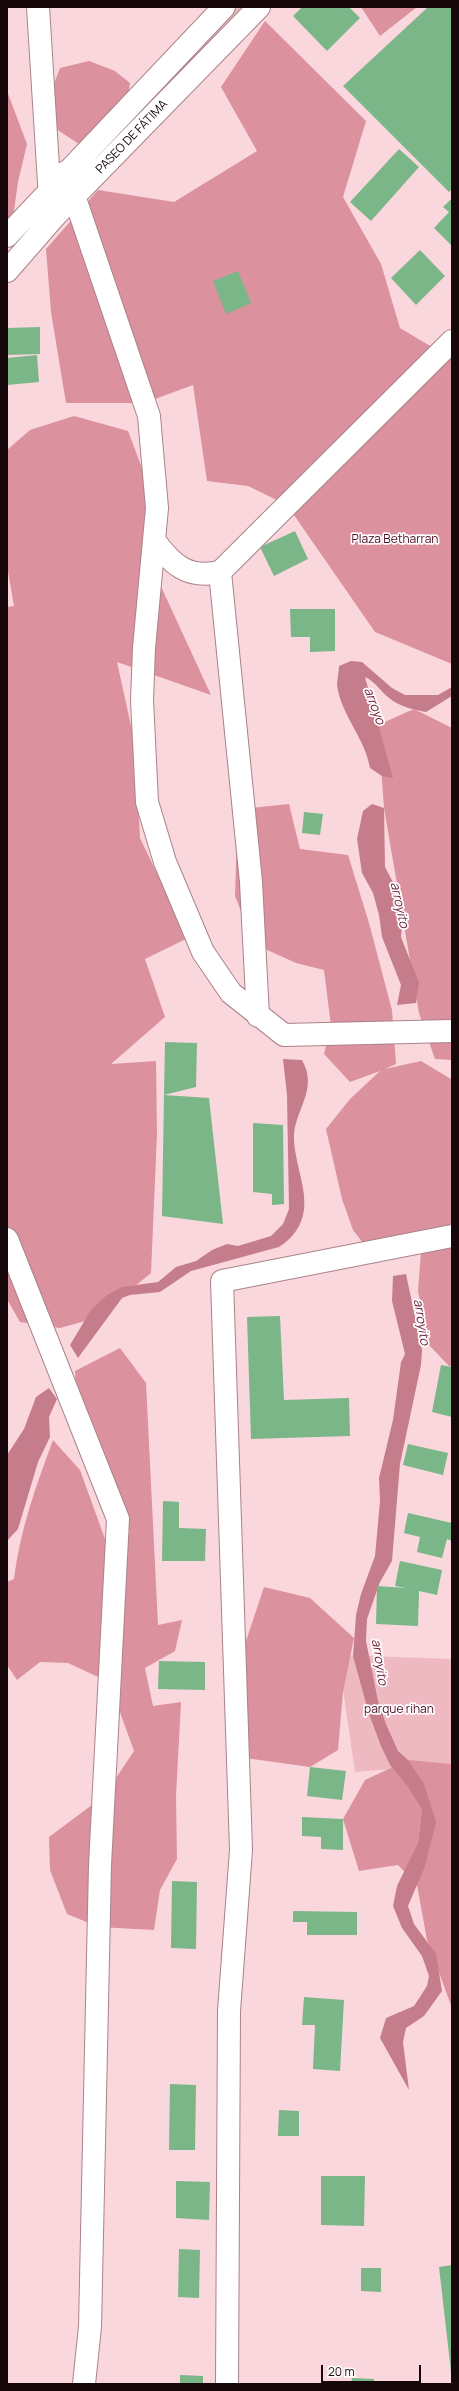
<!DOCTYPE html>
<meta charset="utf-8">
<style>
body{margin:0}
#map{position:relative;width:459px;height:2391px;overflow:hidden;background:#fad7dd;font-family:Manrope,sans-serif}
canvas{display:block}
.frame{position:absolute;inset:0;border:8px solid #15070a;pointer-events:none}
.scale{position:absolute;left:321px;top:2365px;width:100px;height:18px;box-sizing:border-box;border:2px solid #15070a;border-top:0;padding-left:5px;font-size:12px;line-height:14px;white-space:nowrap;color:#15070a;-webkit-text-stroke:3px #fff;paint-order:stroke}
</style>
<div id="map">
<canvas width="459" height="2391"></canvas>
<div class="frame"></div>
<div class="scale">20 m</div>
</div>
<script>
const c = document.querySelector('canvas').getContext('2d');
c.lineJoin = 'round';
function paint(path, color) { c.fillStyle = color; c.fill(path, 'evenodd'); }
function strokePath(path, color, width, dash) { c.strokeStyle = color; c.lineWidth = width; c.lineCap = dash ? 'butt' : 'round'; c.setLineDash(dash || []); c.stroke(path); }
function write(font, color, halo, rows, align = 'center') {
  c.font = font + ' Manrope,sans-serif'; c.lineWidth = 3.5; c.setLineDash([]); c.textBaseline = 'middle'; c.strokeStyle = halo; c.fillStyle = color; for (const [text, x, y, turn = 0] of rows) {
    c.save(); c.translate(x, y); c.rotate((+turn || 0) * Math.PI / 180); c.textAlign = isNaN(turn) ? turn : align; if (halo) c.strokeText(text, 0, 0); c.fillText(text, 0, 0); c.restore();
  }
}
paint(new Path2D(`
 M238 7H244L91 163 90 159Z
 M338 1655 452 1659V1764L355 1772Z`), '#efb9c2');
paint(new Path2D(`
 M361 7H417L380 36Z
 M265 21 366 121 343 197 381 264 400 328 452 359V664L375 632 287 505 248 486 207 481 193 385 144 403H66L51 312 46 249 98 190 174 202 257 151 221 87Z
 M89 61 115 71 130 83 126 109 79 144 53 127 44 110 60 68Z
 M7 91 27 144 18 182 11 232 7 235Z
 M74 416 128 431 157 508 158 580 211 695 117 662 135 744 140 838 188 938 145 959 165 1017 111 1064 156 1061 157 1134 151 1273 96 1318 60 1328 20 1322 7 1299V607L14 606 7 566V450L30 430Z
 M414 709 452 728V1060L435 1059 419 1013 384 808 378 725Z
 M289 804 300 849 348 855 369 923 392 1010 396 1064 385 1069 421 1061 451 1079 452 1231 370 1252 353 1230 342 1199 326 1129 350 1099 380 1071 350 1082 324 1054 331 1026 324 970 296 963 254 944 235 896 237 833 251 808Z
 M452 1239V1366H449L429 1345 418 1291 421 1252Z
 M120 1348 146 1383 158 1625 182 1620 175 1651 145 1668 153 1706 181 1702 176 1796 177 1859 160 1890 154 1930 99 1927 67 1914 50 1870 49 1837 104 1796 134 1751 109 1682 68 1663 40 1662 17 1680 7 1665V1582L14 1579C20 1530 36 1486 53 1440L80 1470 105 1539 130 1533 112 1474 78 1422 75 1371Z
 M264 1587 310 1598 354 1638 343 1692 338 1750 310 1767 238 1757 246 1641Z
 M408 1760 452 1764V2008L427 1940 417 1885 398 1865 359 1871 343 1819 365 1780Z`), '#db919e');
paint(new Path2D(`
 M351 661 362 662 392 688 405 695H438L452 687V696L426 712C412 709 400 707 389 698 380 691 376 682 365 677L393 778 382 776 370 768C365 738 341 715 337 685 337 679 339 672 339 666Z
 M372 804 384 808 385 867 396 888 403 915 401 937 419 983 416 1003 397 1005 401 985 382 937 379 915 373 893 362 873 357 839 363 811Z
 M283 1059 302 1060C318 1088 297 1107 294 1134 293 1159 307 1186 304 1210 302 1226 292 1239 279 1247L191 1271 160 1292 130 1295 122 1298 78 1358 70 1345 91 1310 107 1295 122 1287 158 1282 176 1267 196 1261 212 1250 227 1244 238 1246 271 1236 283 1224 289 1209 287 1095Z
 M406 1274 422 1350 421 1365 400 1464 392 1561 380 1582 367 1619 366 1641 378 1701 386 1724 398 1751 408 1760 424 1784 436 1822 425 1866 408 1906 414 1924 436 1954 442 1991 424 2016 406 2028 403 2042 409 2090 380 2038 386 2018 414 2006 427 1986 429 1976 422 1956 402 1928 393 1906 397 1886 419 1841 422 1809 408 1787 390 1765 381 1746 369 1714 353 1656 356 1615 361 1594 375 1556 380 1501 379 1478 393 1420 401 1362 405 1354 392 1301 393 1276Z
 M49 1388 57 1399 49 1417 50 1437 38 1462 18 1529 7 1541V1455L24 1429 36 1397Z`), '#c67d8b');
paint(new Path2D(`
 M302 7H349L360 18 327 51 293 16Z
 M428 7H452V189L449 192 343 86Z
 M399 149 419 167 371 221 350 202Z
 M452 198V246L434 228 449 212 443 207Z
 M420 250 445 276 416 305 391 278Z
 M238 271 251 303 226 314 213 281Z
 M40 327V354L7 355V328Z
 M37 355 39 382 7 385V358Z
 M295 531 308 559 274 576 260 547Z
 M290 609H335V651L310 652V637H291Z
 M304 812 323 814 320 835 302 833Z
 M165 1042 197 1043 196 1087 164 1095Z
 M164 1095 209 1098 223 1224 162 1216Z
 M253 1123 283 1125 284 1204 272 1205V1194L253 1192Z
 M280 1316 284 1400 349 1398 350 1436 251 1439 247 1317Z
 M441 1365 452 1367V1417L432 1412Z
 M408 1444 448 1453 443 1475 403 1465Z
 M163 1501 179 1502V1528L206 1529 205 1561H162Z
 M408 1513 452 1523V1541L447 1539 442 1558 417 1552 420 1537 404 1533Z
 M400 1561 442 1570 437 1595 419 1591 418 1626 376 1624 377 1586 406 1588 395 1586Z
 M159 1661 205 1662V1690L158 1689Z
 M310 1767 346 1771 342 1800 307 1796Z
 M302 1817 343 1819V1850L321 1849V1837L302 1836Z
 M172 1881 197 1882 196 1949 171 1948Z
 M293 1911 357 1912V1935H307V1922H293Z
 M304 1997 344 2000 340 2071 313 2069 315 2025H302Z
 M170 2084 196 2085 195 2150H169Z
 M279 2110 299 2111V2136H278Z
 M321 2176H365L364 2226 321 2225Z
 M176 2181 210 2182 209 2220 176 2218Z
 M179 2249 200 2250 199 2298 178 2297Z
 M452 2265V2372H451L439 2267Z
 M361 2268H381V2292L361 2291Z
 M180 2375 203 2376V2384H180Z
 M352 2378 374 2379V2384H351Z`), '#7ab687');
const minor = new Path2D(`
 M38 7 50 199
 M66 172 149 416 157 508 144 648 142 700 147 802 165 862 203 952 231 993 284 1035 452 1031
 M7 236 224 7
 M7 271 54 217 259 7
 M154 540C172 565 188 579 220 572L452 341
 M220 572 251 882 258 1016
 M7 1239 118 1519 100 1865 90 2327 84 2384
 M227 2384 229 2011 241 1850 222 1281 452 1236`);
strokePath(minor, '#aa8389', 24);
strokePath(minor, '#fff', 22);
write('12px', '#15070a', '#fff', [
 ["PASEO DE FÁTIMA",132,137,-46]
]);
write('12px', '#4f0d21', '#fff', [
 ["Plaza Betharran",395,540],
 ["parque rihan",399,1710]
]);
write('italic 13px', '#6d1531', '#fff', [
 ["arroyo",374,706,70],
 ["arroyito",399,905,78],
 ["arroyito",421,1322,81],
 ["arroyito",379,1662,81]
]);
</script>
